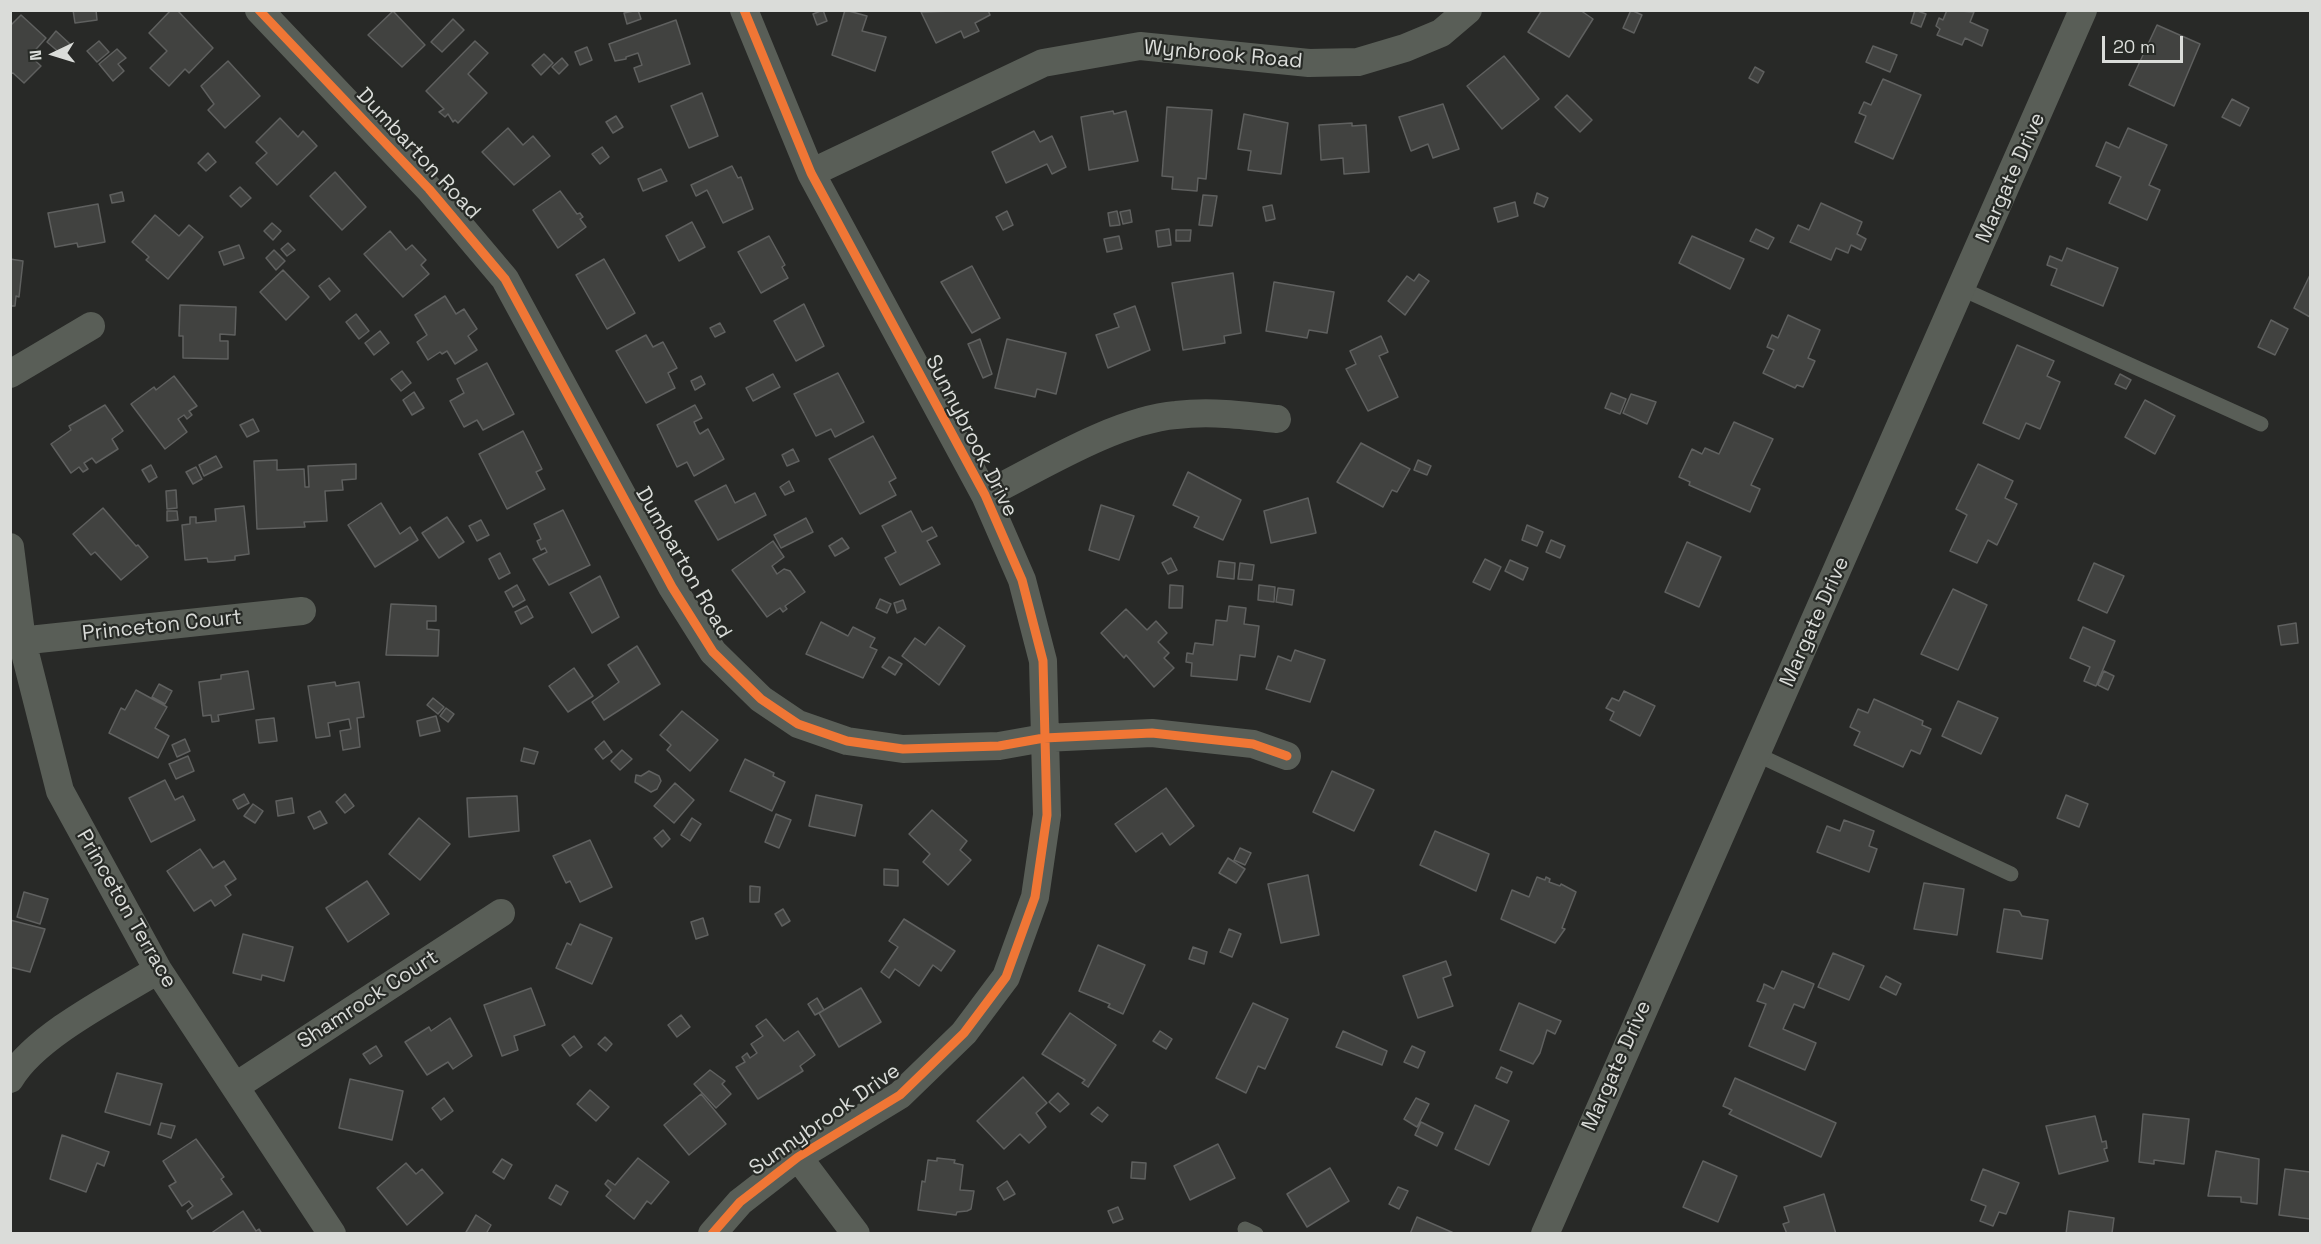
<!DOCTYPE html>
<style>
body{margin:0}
#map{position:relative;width:2321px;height:1244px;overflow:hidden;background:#282927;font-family:"Space Grotesk",sans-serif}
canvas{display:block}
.frame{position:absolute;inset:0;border:12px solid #dadcd9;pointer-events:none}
.north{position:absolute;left:24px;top:24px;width:60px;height:60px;-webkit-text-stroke:4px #272a26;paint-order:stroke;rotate:266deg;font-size:16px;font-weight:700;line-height:24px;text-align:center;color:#dadcd9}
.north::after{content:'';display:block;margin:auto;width:21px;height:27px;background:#dadcd9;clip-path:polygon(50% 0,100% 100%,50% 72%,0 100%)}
.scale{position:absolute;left:2102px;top:36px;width:81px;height:27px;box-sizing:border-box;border:3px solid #dadcd9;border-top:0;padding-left:8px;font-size:18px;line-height:21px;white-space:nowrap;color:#dadcd9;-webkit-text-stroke:4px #272a26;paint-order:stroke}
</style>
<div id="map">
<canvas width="2321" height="1244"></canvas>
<div class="frame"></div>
<div class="north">N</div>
<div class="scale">20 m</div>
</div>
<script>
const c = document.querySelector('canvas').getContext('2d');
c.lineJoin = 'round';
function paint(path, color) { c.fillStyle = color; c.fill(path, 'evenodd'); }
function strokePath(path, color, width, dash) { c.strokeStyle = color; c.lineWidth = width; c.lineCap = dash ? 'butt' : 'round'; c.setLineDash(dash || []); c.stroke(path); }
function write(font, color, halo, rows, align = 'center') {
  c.font = font + ' "Space Grotesk",sans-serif'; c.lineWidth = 4.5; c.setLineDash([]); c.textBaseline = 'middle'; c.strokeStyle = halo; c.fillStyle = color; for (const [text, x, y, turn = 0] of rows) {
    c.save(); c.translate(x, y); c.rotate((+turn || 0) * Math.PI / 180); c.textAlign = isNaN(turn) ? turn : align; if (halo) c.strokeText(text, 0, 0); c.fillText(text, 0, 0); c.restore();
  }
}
const building = new Path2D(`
 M73 10H96L97 20 75 23Z
 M171 10H177L213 48 189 73 185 69 169 86 150 68 167 51 149 33Z
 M638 10 641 19 627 24 624 13Z
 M823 10 827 21 817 25 813 14Z
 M845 10 867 16 862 31 886 37 875 71 832 55Z
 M988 10 990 15 975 23 979 31 964 38 961 31 936 43 921 12Z
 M1580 10 1593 19 1569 57 1528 32 1542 10Z
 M1631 10 1642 15 1634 33 1623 28Z
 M1915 10 1926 14 1921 27 1911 23Z
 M1947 10 1974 12 1970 22 1988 30 1982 46 1965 38 1962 45 1937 35 1940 29 1936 26 1939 18 1943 20Z
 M393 11 425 45 402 67 368 35Z
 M21 15 46 38 30 56 41 66 24 83 13 73 10 74V26Z
 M453 19 464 30 442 52 431 42Z
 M676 20 690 64 639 82 634 68 642 65 638 53 626 57V59L615 61 609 44Z
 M2157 25 2200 44 2174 106 2129 85Z
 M56 31 70 44 61 54 47 42Z
 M99 41 109 52 97 62 87 51Z
 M475 41 488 53 468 74 487 93 458 123 455 120 453 122 448 114 445 117 439 112 444 109 426 91Z
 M1873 46 1897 55 1890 72 1866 62Z
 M587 47 592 60 580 65 575 52Z
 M117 49 126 58 118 64 124 71 113 81 99 64Z
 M544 54 553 63 541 75 532 65Z
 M1504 56 1539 99 1502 129 1467 86Z
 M562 58 568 65 559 74 552 67Z
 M228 61 260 96 225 128 208 110 214 104 201 86Z
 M1755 67 1764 72 1758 83 1749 78Z
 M1883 79 1921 95 1893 159 1855 142 1866 116 1859 113 1864 102 1871 105Z
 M702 93 718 136 689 148 671 106Z
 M1567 95 1592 120 1580 132 1555 107Z
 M2232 99 2249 108 2240 126 2222 117Z
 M1443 104 1459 149 1433 158 1428 144 1411 151 1399 117Z
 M1167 107 1212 110 1206 179 1198 178 1197 191 1172 189 1173 177 1162 176Z
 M1113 111 1114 114 1126 111 1138 161 1089 170 1081 117Z
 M1244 114 1288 123 1281 174 1248 170 1251 151 1238 149Z
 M616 116 623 127 613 133 606 122Z
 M280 118 298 137 303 131 317 146 277 185 256 163 267 153 256 142Z
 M1352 123V126L1366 125 1369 172 1344 174 1343 158 1321 160 1319 125Z
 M508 128 523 145 533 136 550 156 514 185 482 152Z
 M2128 128 2167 145 2149 185 2160 190 2147 220 2109 203 2121 177 2096 166 2106 142 2119 148Z
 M1034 131 1040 142 1052 136 1066 167 1052 174 1047 164 1006 183 992 152Z
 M602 147 609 157 600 164 592 154Z
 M208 153 216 162 206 171 198 163Z
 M732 166 738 178 741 177 753 209 723 223 707 190 696 196 691 185Z
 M661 169 667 181 643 191 638 179Z
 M335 172 366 207 342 230 310 196Z
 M240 187 251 198 241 207 230 196Z
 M560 191 577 214 580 213 583 217 580 219 586 227 558 248 533 210Z
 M122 192 124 201 112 203 110 195Z
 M1537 193 1548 198 1544 207 1534 203Z
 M1203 195 1217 196 1212 226 1199 225Z
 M1515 202 1518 216 1498 222 1494 208Z
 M1821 203 1862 222 1857 234 1866 239 1861 250 1851 245 1848 253 1836 248 1831 260 1790 242 1798 225 1809 230Z
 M98 204 105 242 78 247 77 243 55 247 48 213Z
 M1272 205 1275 219 1266 221 1263 207Z
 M1130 210 1132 222 1123 224 1120 212Z
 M1007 211 1013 225 1003 230 996 217Z
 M1117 211 1120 225 1110 226 1108 213Z
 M155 215 179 236 189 225 203 237 168 279 146 260 149 257 132 242Z
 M692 222 705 247 679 261 666 236Z
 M272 223 281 231 273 240 264 231Z
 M1169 229 1171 245 1158 247 1156 231Z
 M1756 229 1774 238 1768 249 1750 241Z
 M1176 230H1191L1190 241H1176Z
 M390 231 406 250 412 245 426 260 421 265 429 274 403 297 364 254Z
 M769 236 785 265 782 267 788 278 761 293 738 252Z
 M1119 236 1122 249 1107 252 1104 239Z
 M1692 236 1744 259 1730 289 1679 263Z
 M288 243 295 250 287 256 281 249Z
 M239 245 244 258 224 265 219 252Z
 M2067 248 2118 268 2103 306 2051 285 2057 269 2047 265 2050 256 2062 261Z
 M274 250 285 261 276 270 266 258Z
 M10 259 23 261 19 297 16 296 15 306H10Z
 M604 259 635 313 607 329 576 275Z
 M972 266 1000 318 972 333 941 282Z
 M283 270 309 297 286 320 260 292Z
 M1233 273 1241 333 1224 336 1225 343 1183 350 1172 283Z
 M1419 274 1429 281 1405 315 1388 301 1407 276 1414 281Z
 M2310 275V317L2294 308Z
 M329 278 340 291 330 300 319 286Z
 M1274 282 1334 292 1327 333 1309 330 1307 338 1266 331Z
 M445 296 456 314 464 309 477 329 468 336 477 350 455 364 447 351 442 354 440 352 428 360 417 342 427 335 415 315Z
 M804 304 824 346 796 361 774 321Z
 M180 305 236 307 235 335 220 334V341H228V359L183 358V336H179Z
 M1135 306 1150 350 1108 368 1096 335 1119 327 1114 314Z
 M356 314 369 331 359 339 346 322Z
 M1788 315 1820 330 1808 358 1815 361 1803 387 1797 385 1795 388 1763 373 1774 350 1767 347 1772 335 1778 338Z
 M2271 320 2288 329 2275 355 2258 347Z
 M720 323 725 332 715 337 710 328Z
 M380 331 389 343 374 355 365 343Z
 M646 335 653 347 663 342 677 368 668 373 675 388 646 403 616 351Z
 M1381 336 1388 352 1379 356 1398 397 1368 411 1346 369 1356 364 1350 351Z
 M980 339 992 374 983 378 968 344Z
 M1007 339 1066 353 1056 394 1037 389 1035 397 995 388Z
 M2017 345 2054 361 2047 376 2060 382 2040 429 2026 423 2019 439 1983 423Z
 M487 363 514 414 483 430 477 420 464 427 450 401 464 393 457 379Z
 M402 371 411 383 401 391 391 379Z
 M838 373 864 422 835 437 831 429 816 436 794 394Z
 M773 374 780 387 753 401 746 388Z
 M2120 374 2131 380 2126 389 2115 384Z
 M174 376 197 406 189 411 192 415 187 419 184 415 178 419 187 432 165 449 131 404 154 387 156 390Z
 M701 376 705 384 695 390 691 381Z
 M414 392 424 408 412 415 403 400Z
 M1611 393 1626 399 1620 414 1605 408Z
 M1631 394 1656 402 1647 424 1623 413Z
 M2145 400 2175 416 2155 454 2125 437Z
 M105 405 123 431 112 439 118 449 96 463 92 458 84 463 88 469 83 472 79 467 71 473 51 444 71 430 69 426Z
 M695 405 702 418 694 422 698 431 700 434 708 429 724 459 694 476 687 462 677 467 657 425Z
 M253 419 259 431 247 437 240 425Z
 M1734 422 1773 439 1751 485 1760 489 1750 512 1689 485 1690 482 1679 477 1692 449 1702 454 1705 448 1719 454Z
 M523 431 542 469 536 472 545 489 507 509 479 454Z
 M873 436 896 478 889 482 896 495 860 514 829 459Z
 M1361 443 1410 469 1397 492 1392 490 1383 507 1337 482Z
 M793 449 799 461 787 466 782 455Z
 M216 456 222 467 204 476 199 465Z
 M277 460V470L304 469 305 487H309L308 466 356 464V479L342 480 343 490 325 491 327 521 304 522 305 527 257 529 254 461Z
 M1418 460 1431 466 1427 475 1414 470Z
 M1978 464 2013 481 2005 498 2017 504 1997 545 1988 540 1977 563 1950 551 1967 515 1956 509Z
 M151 465 157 477 149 482 142 470Z
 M196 467 202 479 193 484 186 472Z
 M1188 472 1241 500 1223 540 1194 527 1199 517 1173 505Z
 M789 481 794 491 785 495 780 487Z
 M726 485 735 503 755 493 766 515 718 540 695 501Z
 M176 490 177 508 167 509 166 491Z
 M1308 498 1316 533 1271 543 1264 511Z
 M381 503 400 534 410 527 418 540 375 567 348 525Z
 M1101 505 1134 516 1119 560 1089 550Z
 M244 506 249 554 235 556V560L214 562H208L207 558 185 560 182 525 190 524V517H196V523L216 521 215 509Z
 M103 508 136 546 138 545 148 557 121 580 95 552 91 555 73 534Z
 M563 510 590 565 549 585 533 559 547 552 545 548 541 550 537 541 541 539 534 524Z
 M167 511H177L178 520 167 521Z
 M911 511 922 532 932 527 937 536 927 541 940 564 900 585 885 558 896 552 882 526Z
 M447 517 464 542 439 558 422 533Z
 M806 518 813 532 781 548 774 535Z
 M481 520 489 535 477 541 469 526Z
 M1527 525 1543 532 1537 546 1522 540Z
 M842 538 849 548 835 556 829 546Z
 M1551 540 1565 546 1560 558 1546 552Z
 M773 541 784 557 772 566 777 574 784 569 790 571 805 592 785 606 787 609 783 612 780 608 767 617 732 570Z
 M1687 542 1721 557 1699 607 1665 592Z
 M500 553 510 573 499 579 489 559Z
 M1171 558 1177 570 1168 574 1162 563Z
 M1485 559 1501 567 1490 590 1473 582Z
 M1510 560 1528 568 1523 580 1505 571Z
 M1219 561 1235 563 1234 579 1217 577Z
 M1240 563 1254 565 1252 580 1238 579Z
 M2094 563 2124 576 2107 613 2078 600Z
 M600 576 619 617 592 633 570 593Z
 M517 585 525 600 513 607 505 592Z
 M1170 585 1183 586 1182 608H1169Z
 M1259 585 1275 587 1274 602 1258 600Z
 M1278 588 1294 590 1292 605 1276 602Z
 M1953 589 1987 605 1958 670 1921 654Z
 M880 599 891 604 887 613 876 608Z
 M903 600 906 609 897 613 894 603Z
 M391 604 436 606V621H427V629L439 630 438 656 386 655Z
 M527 606 533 617 521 624 515 612Z
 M1229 606 1246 608 1244 624 1259 626 1255 657 1240 655 1237 680 1191 676 1192 663 1186 662 1187 653 1193 654 1195 643 1213 645 1216 620 1227 621Z
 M1126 609 1147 630 1156 621 1167 633 1158 642 1169 653 1164 658 1174 668 1154 687 1126 655 1124 658 1101 633Z
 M821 622 848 636 853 627 875 638 870 647 877 650 863 678 806 654Z
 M2296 623 2298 643 2281 645 2278 626Z
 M939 627 965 646 939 685 902 656 915 638 925 645Z
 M2083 627 2115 641 2096 686 2084 681 2090 667 2070 658Z
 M637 646 660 684 604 720 592 702 619 682 608 665Z
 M1295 650 1325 660 1310 702 1266 689 1278 656 1291 661Z
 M889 657 902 664 895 675 882 667Z
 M574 668 593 696 568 712 549 686Z
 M248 671 254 709 218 715 219 721 212 722 211 715 203 716 199 682 221 679V675Z
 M2104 671 2114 676 2108 690 2098 685Z
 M335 682 336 686 359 682 364 717 357 718 360 747 343 750 340 731 351 729 349 719 328 723 330 736 316 738 308 686Z
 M159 684 172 691 165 704 152 697Z
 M136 690 167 707 155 728 169 736 158 758 109 733 121 708 125 710Z
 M1624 691 1655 706 1640 736 1610 720 1614 712 1606 708 1612 698 1619 701Z
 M433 698 444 707 438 714 427 705Z
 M1874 699 1923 721 1922 725 1931 729 1920 754 1911 750 1903 767 1854 745 1860 732 1850 727 1858 709 1868 713Z
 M1958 701 1998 718 1981 754 1942 736Z
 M446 708 454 714 448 722 440 716Z
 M682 711 718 740 690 771 667 750 671 745 660 735Z
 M436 716 440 731 420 736 417 721Z
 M274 718 277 741 259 743 256 720Z
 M185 739 190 751 177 757 172 745Z
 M604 741 612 752 603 759 595 749Z
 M524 748 538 752 534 764 521 761Z
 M622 750 632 759 620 770 611 761Z
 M188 756 194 771 176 779 169 764Z
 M745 759 774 773 773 776 785 782 772 811 730 791Z
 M649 771 659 776 661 781 657 789 651 792 635 782 636 775 641 776Z
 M1332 771 1374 790 1354 831 1313 812Z
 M165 780 175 800 183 796 195 820 151 842 129 798Z
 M675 783 694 800 674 823 654 806Z
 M1166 788 1194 826 1170 845 1162 833 1136 852 1115 824Z
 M244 794 249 803 238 809 233 800Z
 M345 794 354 806 345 813 336 802Z
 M816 795 862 805 855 836 809 826Z
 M2066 795 2088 804 2079 827 2057 818Z
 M517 796 519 831 469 837 467 798Z
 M292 798 294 813 278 816 276 801Z
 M253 804 263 811 255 823 244 816Z
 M932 810 967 841 960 850 971 860 948 885 923 862 930 854 909 834Z
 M320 811 327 823 314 829 308 817Z
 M776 814 791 820 779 848 765 842Z
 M419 818 450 844 420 880 389 854Z
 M692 818 701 824 690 841 681 835Z
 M1844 820 1874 831 1869 846 1877 849 1869 872 1817 852 1827 826 1840 831Z
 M663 830 670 839 662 847 654 838Z
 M1435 831 1489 854 1476 891 1420 865Z
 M590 840 612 887 580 902 570 881 566 883 553 856Z
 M1240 848 1251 853 1245 865 1234 860Z
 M200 849 213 868 224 861 236 879 225 886 231 895 215 906 211 900 194 911 167 871Z
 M1228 858 1245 869 1236 883 1219 873Z
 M884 869 898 870V886L884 885Z
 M1308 875 1319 935 1281 943 1268 884Z
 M1537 877 1545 880 1546 877 1550 879 1549 882 1560 886 1561 884 1576 892 1562 928 1565 929 1555 943 1501 919 1512 890 1529 897Z
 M367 881 389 914 348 942 326 908Z
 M1924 883 1964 889 1957 935 1914 929Z
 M750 886 760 887 759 902H750Z
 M24 892 48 899 40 924 17 917Z
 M783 909 790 921 782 926 775 914Z
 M2004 909 2019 911 2022 916 2048 920 2042 959 1997 952Z
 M703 918 708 935 696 939 691 922Z
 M904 919 955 951 941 971 933 965 919 986 895 969 889 978 881 972 898 947 889 941Z
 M10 920 45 929 30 972 10 967Z
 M580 924 612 938 592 984 556 968 567 943 571 945Z
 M1229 929 1241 934 1232 957 1220 952Z
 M243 934 293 947 284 981 262 975 261 980 233 973Z
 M1098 945 1145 965 1123 1014 1108 1007 1110 1004 1079 991Z
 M1193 947 1207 952 1204 964 1189 959Z
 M1833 953 1864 966 1849 1000 1818 987Z
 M1446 961 1451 975 1443 978 1453 1006 1418 1018 1403 976Z
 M1782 971 1814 984 1804 1008 1794 1004 1783 1029 1816 1043 1805 1070 1749 1046 1766 1004 1757 1001 1763 988 1764 984 1774 989Z
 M1886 976 1901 984 1896 995 1880 987Z
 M531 988 545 1025 514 1036 518 1050 502 1056 484 1005Z
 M861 988 881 1022 839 1047 819 1013Z
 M817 998 824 1010 815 1015 808 1004Z
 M1253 1003 1288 1019 1265 1069 1258 1066 1246 1093 1216 1078Z
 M1519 1003 1561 1021 1555 1034 1547 1030 1540 1053 1533 1064 1500 1050Z
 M1070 1013 1116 1045 1088 1087 1082 1083 1085 1080 1042 1054Z
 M681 1015 690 1027 677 1037 668 1025Z
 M450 1018 472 1056 453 1069 448 1062 427 1075 405 1042 429 1027 431 1031Z
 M766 1019 784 1041 798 1031 815 1055 800 1066 803 1071 758 1099 736 1067 745 1062 742 1057 747 1053 750 1058 757 1053 751 1044 763 1036 756 1026Z
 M1160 1031 1172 1039 1166 1049 1153 1041Z
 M1343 1031 1387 1051 1382 1065 1336 1047Z
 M574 1036 582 1047 570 1056 562 1045Z
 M605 1037 612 1044 606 1051 598 1044Z
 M376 1046 382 1056 370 1064 363 1054Z
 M1412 1046 1425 1052 1418 1068 1404 1062Z
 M1501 1067 1512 1072 1507 1083 1496 1078Z
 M710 1070 725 1081 722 1084 731 1094 716 1108 694 1084Z
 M117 1073 162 1084 150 1125 105 1112Z
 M1023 1077 1047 1103 1036 1113 1046 1127 1029 1143 1020 1134 1004 1149 977 1121Z
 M1735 1078 1836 1123 1821 1157 1729 1114 1732 1110 1723 1106Z
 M350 1079 403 1091 392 1140 339 1128Z
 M590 1090 609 1107 596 1121 577 1104Z
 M1058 1093 1069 1104 1060 1112 1049 1102Z
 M701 1094 726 1124 689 1155 664 1125Z
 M444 1098 453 1111 441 1120 432 1108Z
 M1416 1098 1429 1104 1417 1127 1404 1119Z
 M1475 1105 1509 1121 1489 1165 1455 1149Z
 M1098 1107 1108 1115 1102 1122 1091 1114Z
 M2143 1114 2189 1119 2184 1164 2154 1160V1164L2139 1162Z
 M2095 1116 2102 1142 2106 1141 2107 1148 2104 1149 2108 1161 2059 1174 2046 1126Z
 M1421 1122 1443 1133 1437 1146 1415 1135Z
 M161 1123 175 1126 171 1138 158 1134Z
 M62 1135 109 1152 104 1166 97 1163 86 1192 50 1179Z
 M196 1139 224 1177 221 1179 232 1194 192 1219 187 1211 193 1206 189 1201 182 1206 169 1186 176 1182 163 1161Z
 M1218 1144 1235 1178 1190 1200 1174 1166Z
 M2216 1151 2259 1159 2257 1204 2241 1202V1197L2208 1196Z
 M638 1158 669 1182 651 1204 647 1201 634 1219 606 1196 611 1190 605 1184 608 1180 615 1185Z
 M937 1158 955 1160 954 1163 963 1165 960 1190 974 1191 971 1209 967 1211 957 1212 956 1215 918 1210 922 1181 925 1182 928 1160 937 1161Z
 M502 1159 512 1165 504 1179 493 1172Z
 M1703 1161 1737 1176 1718 1222 1683 1207Z
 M1132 1162 1146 1163 1145 1179 1131 1178Z
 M406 1163 416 1174 422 1169 443 1193 407 1225 377 1188Z
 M1330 1168 1349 1201 1307 1227 1287 1194Z
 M1983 1169 2019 1183 2006 1214 1999 1212 1993 1226 1980 1221 1986 1206 1971 1200Z
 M2285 1169 2310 1172V1219L2279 1215Z
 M1007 1181 1015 1194 1004 1200 997 1188Z
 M556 1185 568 1192 561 1205 549 1198Z
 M1398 1187 1408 1191 1399 1209 1389 1204Z
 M1824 1194 1836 1234H1787L1783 1224 1789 1222 1784 1207Z
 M1118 1207 1123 1219 1113 1223 1108 1211Z
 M243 1211 256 1231 259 1229 262 1234H210Z
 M2069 1211 2114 1218 2112 1233 2066 1234Z
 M476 1215 491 1225 486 1234H465Z
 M1417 1217 1456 1234H1410Z`);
paint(building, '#414240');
strokePath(building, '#5f605f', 1.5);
strokePath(new Path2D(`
 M1962 289 2261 424
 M1756 754 2011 874
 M1245 1229 1256 1234`), '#595e57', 15);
strokePath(new Path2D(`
 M259 10 429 189 505 279 672 587 713 652 761 699 798 724 847 741 903 749 999 746 1044 738 1152 733 1253 744 1287 756
 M811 173 1043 63 1140 46 1309 63 1358 62 1405 48 1441 33 1468 10
 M10 374 91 326
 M985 495C1039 468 1116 420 1176 415 1210 411 1243 415 1277 419
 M10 547 22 641 60 791 158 970 332 1234
 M10 642 302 611
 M10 1079C35 1036 115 996 158 970
 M236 1086 501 913
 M798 1157 856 1234
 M712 1234 740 1202 798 1157 900 1095 964 1033 1006 977 1035 897 1047 815 1043 661 1022 580 985 495 811 173 744 10
 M1545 1234 2083 10`), '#595e57', 28);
strokePath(new Path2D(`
 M259 10 429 189 505 279 672 587 713 652 761 699 798 724 847 741 903 749 999 746 1044 738 1152 733 1253 744 1287 756
 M712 1234 740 1202 798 1157 900 1095 964 1033 1006 977 1035 897 1047 815 1043 661 1022 580 985 495 811 173 744 10`), '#f07635', 9);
write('21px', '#dadcd9', '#272a26', [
 ["Wynbrook Road",1223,55,5],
 ["Dumbarton Road",418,154,47],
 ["Margate Drive",2011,178,-66],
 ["Sunnybrook Drive",971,436,63],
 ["Dumbarton Road",683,563,60],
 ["Margate Drive",1815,622,-66],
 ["Princeton Court",162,626,-6],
 ["Princeton Terrace",126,909,60],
 ["Shamrock Court",368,1000,-33],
 ["Margate Drive",1617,1066,-66],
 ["Sunnybrook Drive",825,1120,-35]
]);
</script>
